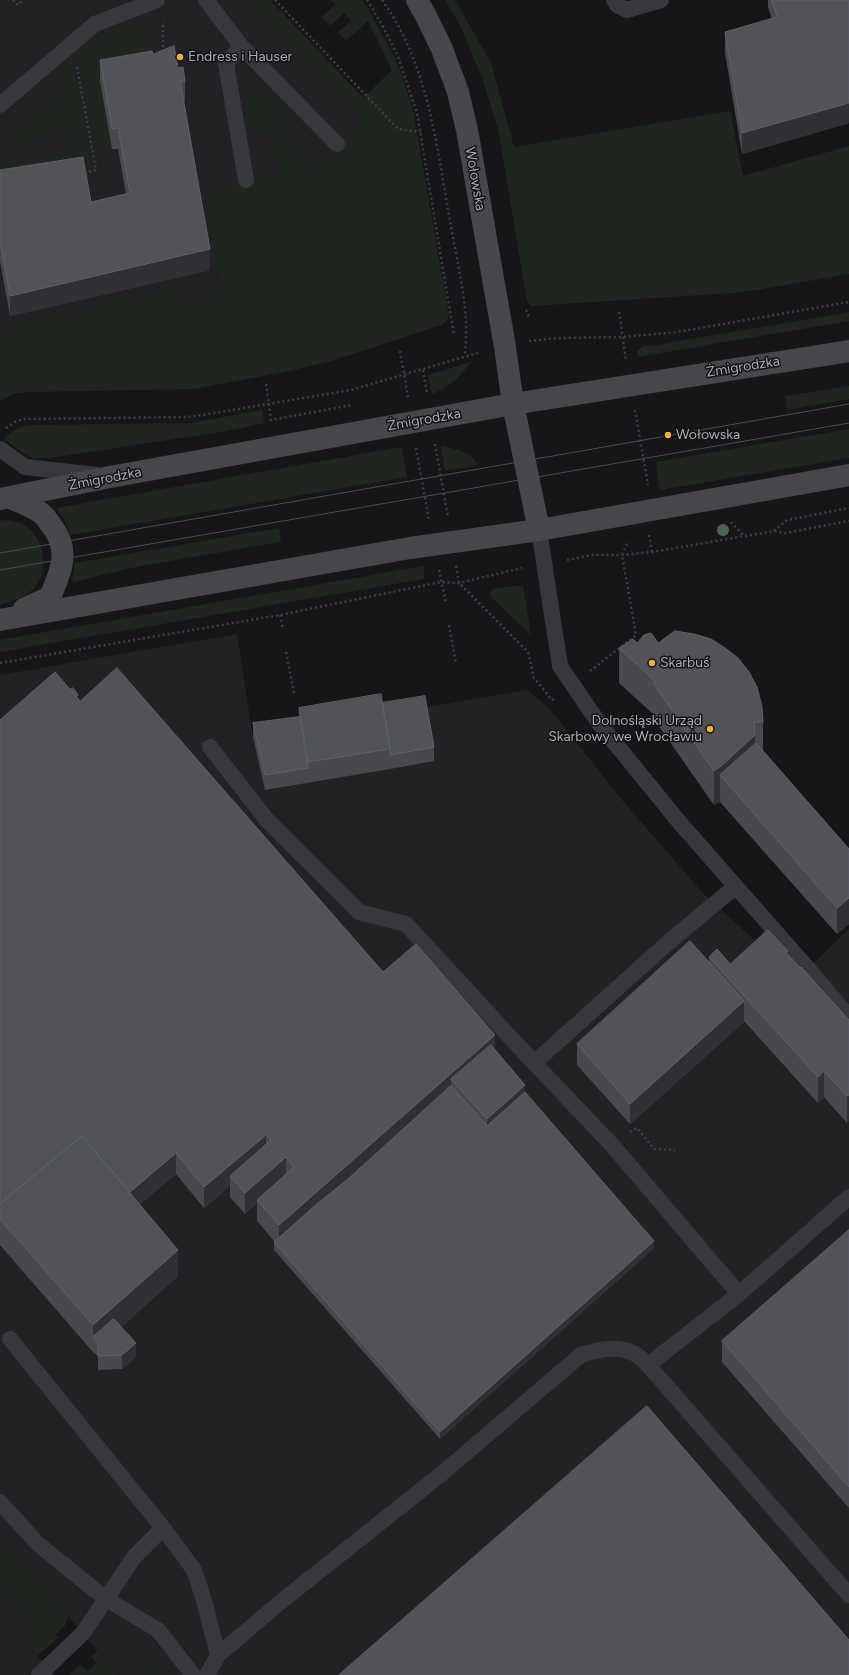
<!DOCTYPE html>
<meta charset="utf-8">
<style>
body{margin:0}
canvas{display:block;background:#161618}
</style>
<canvas width="849" height="1675"></canvas>
<script>
const c = document.querySelector('canvas').getContext('2d');
c.lineJoin = 'round';
function paint(path, color) { c.fillStyle = color; c.fill(path, 'evenodd'); }
function strokePath(path, color, width, dash) { c.strokeStyle = color; c.lineWidth = width; c.lineCap = dash ? 'butt' : 'round'; c.setLineDash(dash || []); c.stroke(path); }
function write(font, color, halo, rows, align = 'center') {
  c.font = font + ' Figtree,sans-serif'; c.lineWidth = 3; c.setLineDash([]); c.textBaseline = 'middle'; c.strokeStyle = halo; c.fillStyle = color; for (const [text, x, y, turn = 0] of rows) {
    c.save(); c.translate(x, y); c.rotate((+turn || 0) * Math.PI / 180); c.textAlign = isNaN(turn) ? turn : align; if (halo) c.strokeText(text, 0, 0); c.fillText(text, 0, 0); c.restore();
  }
}
paint(new Path2D(`
 M0 0H270L413 150 205 199 220 290 39 331 0 338Z
 M237 634 253 737 527 690 549 708 622 800 702 892 765 950 798 978 849 929V1675H160L155 1667 134 1675H118L0 1535V675Z
 M0 1587 39 1632 27 1644 54 1675H0Z`), '#222225');
paint(new Path2D(`
 M247 0H270L363 98 392 70 368 21 346 41 338 32 351 21 344 13 330 26 322 17 335 5 331 0H363L392 52 402 75 413 110 449 315C447 322 444 324 438 326L328 362 289 371 194 389 31 392 16 393 0 401V328L176 287 179 299 220 290 205 199 215 188 281 175 272 131 252 132C250 121 238 79 260 84L289 113 276 128 315 169 365 120Z
 M445 0H455L491 63 514 147 730 111 743 176 849 146V274L756 290 732 293 531 306 527 301 499 133 483 80 459 23Z
 M142 19 152 71 100 81 112 149 96 155 78 52 98 37Z
 M72 56 92 166 0 182 1 164 8 163 9 165 75 153 72 134 6 146V148H0V123L3 121 6 139 17 137 16 130 27 128 25 119 38 117V110L49 108 47 100 66 97 59 68Z
 M849 312V321L637 357V351L643 346 657 345Z
 M471 362C458 379 452 385 432 394L428 375Z
 M849 386V399L787 410 785 396Z
 M262 410 264 423 227 431 50 458H33L18 450 4 438 18 428 28 425 191 423Z
 M849 429V458L660 490 656 462Z
 M441 446C455 449 471 451 478 465L445 471Z
 M402 447 407 477 70 535 64 519 56 508Z
 M5 520C40 520 57 567 31 591 23 599 10 601 0 605V521Z
 M279 528 281 542 140 566 73 582 72 580 75 563Z
 M424 566V577L423 579 0 652V640Z
 M523 585 531 635 491 597V591L493 589Z
 M0 1535 68 1615 65 1626 55 1635 58 1638 37 1656 27 1644 39 1632 0 1587Z
 M98 1651 118 1675H69L80 1665 87 1671 96 1664 91 1656Z
 M150 1666 155 1667 160 1675H134Z`), '#1e261f');
strokePath(new Path2D(`
 M13 0 18 5 23 0
 M275 0 398 129 421 132
 M367 0 381 23 397 54 417 113 454 335
 M382 0C427 62 436 141 449 215 454 246 462 278 465 310 467 325 466 341 465 356
 M163 52V25L165 22
 M77 67 96 170 82 173
 M526 310 530 319
 M619 312 626 361
 M529 341 558 338 622 337 677 332 849 302
 M400 351 408 397
 M423 370 427 393
 M266 384 271 420 352 405
 M635 410 648 485
 M6 428 15 422 23 419 188 417 208 414 351 390 481 352
 M435 444 448 517
 M416 448 429 520
 M731 522 744 536
 M774 531 787 520 849 508
 M649 535 652 552
 M567 560 592 555H622L652 552 774 531 785 533 849 521
 M456 566 459 583 528 652 534 678 552 700 556 698
 M439 570 446 603
 M280 615 283 629
 M449 625 456 664
 M286 652 294 693
 M0 663 280 615 441 582 459 583 522 568
 M590 671 636 635 622 555 628 541
 M630 1132 637 1128 654 1149 675 1150`), '#3d3f44', 2.5, [2, 3]);
strokePath(new Path2D(`
 M206 0 241 46 337 144
 M614 0 617 5 627 10 661 0
 M241 46 226 64 246 180
 M0 105 95 24 157 0
 M0 449 25 467 97 475
 M539 530 560 666 601 726 680 823 811 972 849 1017
 M210 747 267 820 359 912 406 924 534 1063
 M735 887 671 940 534 1063 612 1145 739 1294
 M10 1339 163 1528 194 1570 203 1597 218 1655
 M648 1365 739 1294 849 1197
 M0 1502 38 1544 106 1599 134 1557 163 1528
 M39 1675 83 1633 106 1599 158 1630 193 1675
 M207 1675 218 1655 283 1600 440 1475 581 1355C597 1350 616 1345 633 1353 639 1355 644 1361 648 1365L849 1595`), '#37383d', 16);
strokePath(new Path2D(`
 M417 0 427 18 442 49 458 92 467 130 505 347 513 404 539 530
 M11 498C21 503 33 507 41 513 45 516 48 521 51 525 71 550 61 571 50 597L24 609
 M0 499 110 477 513 404 849 351
 M0 620 410 548 539 530 849 475`), '#45474d', 22);
strokePath(new Path2D(`
 M0 553 849 404
 M0 570 849 423`), '#4a4c52', 1);
c.fillStyle = '#506452';
for (const [x, y] of [
 [723,530]
]) { c.beginPath(); c.arc(x, y, 6, 0, 2 * Math.PI); c.fill(); }
paint(new Path2D(`
 M768 0H849V123L742 154 725 53V32L772 19 768 7Z
 M153 54 178 68 185 81V101H184L210 270 10 316 0 261V170L91 202 126 194 118 149H112L100 81V60Z
 M637 643H658L763 722V751L849 849V924L837 934 720 802 714 805 653 718V714L619 683V648Z
 M78 700 383 972 495 1050 525 1092 654 1248 440 1439 274 1250V1242H275L257 1221V1203L245 1214 230 1197V1186L204 1208 176 1174 140 1204 178 1276 121 1327 136 1357 122 1369 98 1370V1356L93 1352 0 1245V720Z
 M382 703 434 747V761L390 769 265 790 253 737V723L299 717V708Z
 M788 954 849 1020 847 1123 824 1097 818 1103 744 1021V1022L630 1124 577 1065V1044L709 962V957L730 964Z
 M849 1230V1508L722 1362V1341Z`), '#47494d');
paint(new Path2D(`
 M849 103V123L742 154V133Z
 M210 249V270L10 316V296Z
 M755 735V770L720 775V802L714 805V771Z
 M849 898V924L837 934V908Z
 M744 1001V1022L630 1124V1104Z
 M495 1035V1056L451 1079V1093L279 1245V1225Z
 M824 1071V1097L818 1103V1077Z
 M525 1085V1099L487 1133V1119Z
 M849 1095V1121L847 1123V1096Z
 M266 1135V1156L230 1176V1186L204 1208V1187Z
 M176 1153V1174L127 1215V1195Z
 M286 1157V1178L257 1200V1203L245 1214V1193Z
 M654 1241V1248L440 1439V1432Z
 M178 1250V1276L98 1347V1342L93 1337V1325Z
 M136 1343V1357L122 1369V1355Z`), '#2f3033');
const building = new Path2D(`
 M772 0H849V103L742 133 725 32 777 17Z
 M174 46 178 68 183 67 185 81H180L210 249 10 296 0 240V170L83 157 91 202 130 193 118 128 112 129 100 60 152 51 153 54Z
 M675 631 694 634 711 639 725 648 738 658 749 672 757 687 762 707 763 722H754L755 735 720 767 714 771 653 683 655 681 619 648 633 639 637 643 644 635 651 633 658 643Z
 M117 668 383 972 416 944 495 1035 279 1225 257 1200 294 1167 286 1157 245 1193 230 1176 271 1140 266 1135 204 1187 176 1153 130 1192 82 1136 0 1204V720L55 672 80 701Z
 M73 688 78 695 76 697 70 690Z
 M381 694 390 749 308 762 299 708Z
 M425 696 434 747 390 755V749L382 703Z
 M300 717 308 768 265 775 253 723Z
 M755 744H757L849 849V898L837 908 720 775Z
 M768 930 788 951 786 953 800 968 801 967 849 1020V1095L847 1096 824 1071 818 1077 709 957 717 949 730 964Z
 M690 941 744 1001 630 1104 577 1044Z
 M491 1045 525 1085 487 1119 451 1079Z
 M451 1086 487 1126 525 1092 654 1241 440 1432 274 1242 317 1204 348 1179Z
 M82 1136 178 1250 93 1325 0 1219V1204Z
 M849 1230V1487L722 1341Z
 M114 1319 136 1343 122 1355 98 1356V1342L93 1337Z
 M647 1406 849 1640V1675H339Z`);
paint(building, '#525359');
strokePath(building, '#5f6168', 1);
for (const [x, y, r, color] of [
 [180,57,4,"#f2b134"],
 [668,435,4,"#f2b134"],
 [652,663,4,"#f2b134"],
 [710,729,4,"#f2b134"]
]) { const dot = new Path2D(); dot.arc(x, y, r, 0, 2 * Math.PI); c.fillStyle = color; c.fill(dot); strokePath(dot, '#111113', 1.5); }
write('14px', '#a8adb8', '#111113', [
 ["Endress i Hauser",188,57],
 ["Wołowska",676,435],
 ["Skarbuś",660,663],
 ["Dolnośląski Urząd",702,721,"right"],
 ["Skarbowy we Wrocławiu",702,737,"right"]
], 'left');
write('14px', '#a8adb8', '#111113', [
 ["Wołowska",475,179,80],
 ["Żmigrodzka",743,367,-9],
 ["Żmigrodzka",424,420,-10],
 ["Żmigrodzka",105,479,-11]
]);
</script>
